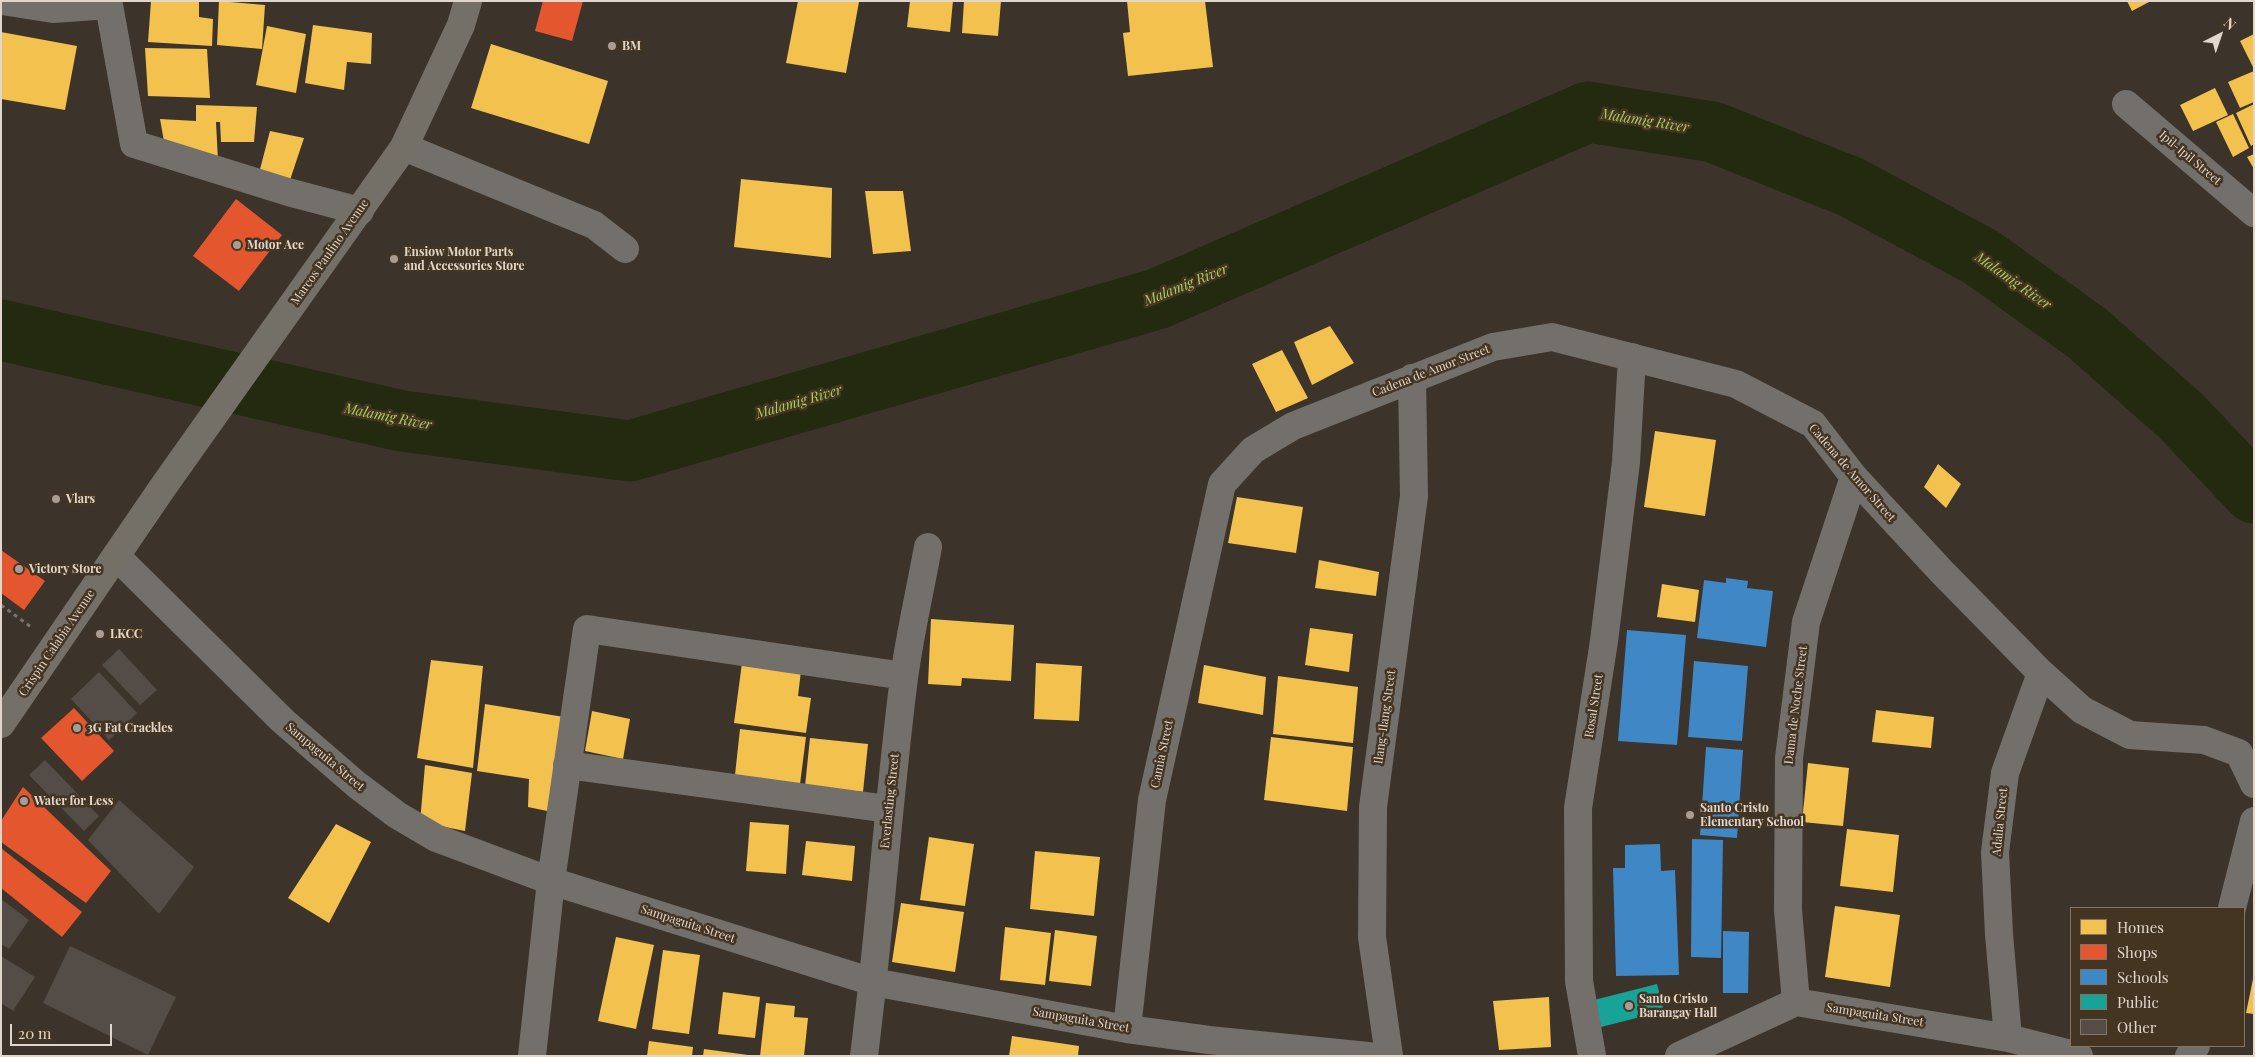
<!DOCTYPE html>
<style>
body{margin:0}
#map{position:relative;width:2255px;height:1057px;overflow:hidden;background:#3c342b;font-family:"Playfair Display",serif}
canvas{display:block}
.frame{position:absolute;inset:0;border:2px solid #e0d6cc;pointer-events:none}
.legend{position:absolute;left:2070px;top:907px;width:175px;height:140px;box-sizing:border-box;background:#443523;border:1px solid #827567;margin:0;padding:6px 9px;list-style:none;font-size:15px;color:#e0d6cc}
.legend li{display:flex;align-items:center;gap:10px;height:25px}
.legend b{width:25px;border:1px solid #827567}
.north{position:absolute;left:2195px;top:10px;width:50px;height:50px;-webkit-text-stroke:4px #443523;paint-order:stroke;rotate:41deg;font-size:14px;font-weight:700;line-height:20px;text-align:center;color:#e0d6cc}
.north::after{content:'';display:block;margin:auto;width:18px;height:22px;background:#e0d6cc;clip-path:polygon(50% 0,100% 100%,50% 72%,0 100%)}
.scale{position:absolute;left:10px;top:1024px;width:102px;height:22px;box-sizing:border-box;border:2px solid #e0d6cc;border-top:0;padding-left:6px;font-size:15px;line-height:18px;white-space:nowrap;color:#e0d6cc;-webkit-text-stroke:4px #443523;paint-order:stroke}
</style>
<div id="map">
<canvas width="2255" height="1057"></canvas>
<div class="frame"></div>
<ul class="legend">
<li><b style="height:14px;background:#f2c14e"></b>Homes</li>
<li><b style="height:14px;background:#e4572e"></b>Shops</li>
<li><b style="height:14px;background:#3f88c5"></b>Schools</li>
<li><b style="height:14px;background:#17a398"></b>Public</li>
<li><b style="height:14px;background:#544c46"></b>Other</li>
</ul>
<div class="north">N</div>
<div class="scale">20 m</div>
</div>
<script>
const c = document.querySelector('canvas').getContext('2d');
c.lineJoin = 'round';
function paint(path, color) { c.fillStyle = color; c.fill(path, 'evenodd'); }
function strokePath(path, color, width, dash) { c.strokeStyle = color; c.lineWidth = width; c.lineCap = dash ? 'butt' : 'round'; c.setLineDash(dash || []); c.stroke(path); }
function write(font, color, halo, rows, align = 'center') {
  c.font = font + ' "Playfair Display",serif'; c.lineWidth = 5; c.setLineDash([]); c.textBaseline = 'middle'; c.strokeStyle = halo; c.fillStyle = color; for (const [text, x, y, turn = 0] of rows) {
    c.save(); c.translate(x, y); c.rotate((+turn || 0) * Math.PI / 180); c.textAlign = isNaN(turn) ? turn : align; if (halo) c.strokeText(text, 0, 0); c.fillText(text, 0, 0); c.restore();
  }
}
paint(new Path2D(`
 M151 1H199V17L213 19 212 46 148 42Z
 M219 1 265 5 262 49 217 45Z
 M798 1 859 2 846 73 786 63Z
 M910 1H953L950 32 907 27Z
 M964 1H1001L998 36 962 33Z
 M1127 1H1205L1213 67 1128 76 1123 33 1130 32Z
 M2127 1H2151L2132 11Z
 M313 25 372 33 371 64 347 62 344 90 305 83Z
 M267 26 306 34 296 93 256 85Z
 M1 32 77 46 65 110 1 99Z
 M2254 34V69L2240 41Z
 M491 44 608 81 589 144 471 108Z
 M145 48 207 49 210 98 148 96Z
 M2254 71V102L2240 108 2228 82Z
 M2215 88 2228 115 2193 131 2180 105Z
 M2254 104V144L2251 146 2236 113Z
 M196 105 257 107 254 142H221L220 122H216L218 161 165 147 160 119 196 121Z
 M2233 114 2249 148 2233 157 2216 122Z
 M270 131 304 138 290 180 259 173Z
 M2254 154V169L2247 157Z
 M741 179 832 188 831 258 734 247Z
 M865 191H903L911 251 873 254Z
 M1330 326 1354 363 1312 385 1294 342Z
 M1282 350 1308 398 1276 412 1252 364Z
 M1655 431 1716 440 1705 516 1644 507Z
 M1938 464 1961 484 1946 508 1924 487Z
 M1237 497 1303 507 1296 553 1228 543Z
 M1319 560 1379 572 1376 596 1315 588Z
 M1662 584 1699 590 1695 622 1657 617Z
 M931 619 1014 625 1011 681 962 678 961 686 928 684Z
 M1310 628 1353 634 1349 672 1305 665Z
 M431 660 483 666 473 768 417 758Z
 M742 663 801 671 798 696 811 698 806 733 734 723Z
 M1036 663 1082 666 1079 721 1034 719Z
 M1204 665 1266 677 1263 715 1198 703Z
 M1278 676 1358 687 1353 743 1273 734Z
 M485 704 564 717 552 812 528 807 529 779 477 771Z
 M1876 710 1934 717 1931 748 1872 742Z
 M592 711 630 719 623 759 585 751Z
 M740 729 806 737 799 792 734 784Z
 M1271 737 1353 747 1347 811 1264 800Z
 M810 738 868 744 863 792 805 786Z
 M1808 763 1849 768 1843 826 1802 822Z
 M425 765 472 773 465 831 420 822Z
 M750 822 789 825 786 874 746 871Z
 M336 824 371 842 329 923 288 898Z
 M1847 829 1899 835 1893 892 1840 886Z
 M929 837 974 844 965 906 920 900Z
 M806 841 855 846 852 881 802 875Z
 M1035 851 1100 857 1094 916 1030 909Z
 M901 903 964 912 955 972 892 962Z
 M1835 906 1900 915 1890 987 1825 977Z
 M1005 927 1051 933 1045 985 1000 980Z
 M1055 930 1097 936 1091 986 1049 981Z
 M616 937 654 945 636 1029 598 1021Z
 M663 950 700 955 689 1034 652 1029Z
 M2253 979H2254V1014L2246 1013Z
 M723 992 760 997 755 1038 718 1034Z
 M1549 997 1551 1047 1499 1050 1493 1001Z
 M766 1003 795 1006 794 1017 808 1018 804 1056H760Z
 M1012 1036 1079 1046 1078 1056H1009Z
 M649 1041 693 1047 692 1056H647Z
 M704 1049 748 1055V1056H703Z`), '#f2c14e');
paint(new Path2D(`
 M543 1H583L572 41 535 31Z
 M236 199 282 235 239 291 193 256Z
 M1 550 45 581 24 610 1 593Z
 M74 708 114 751 82 781 41 738Z
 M23 787 111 871 86 903 1 842V821Z
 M1 848 82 912 62 937 1 888Z`), '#e4572e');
paint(new Path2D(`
 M1726 578 1748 581 1747 588 1773 591 1766 647 1697 638 1704 580 1726 583Z
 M1627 630 1686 635 1677 745 1618 741Z
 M1694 661 1748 666 1742 741 1688 737Z
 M1706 747 1743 750 1737 838 1700 835Z
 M1692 839 1723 840 1721 958 1691 957Z
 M1660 844 1661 871 1675 870 1679 975 1616 976 1613 868H1625V845Z
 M1723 931 1749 932 1748 993H1723Z`), '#3f88c5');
paint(new Path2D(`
 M1657 984 1664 1011 1601 1027 1594 1000Z`), '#17a398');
strokePath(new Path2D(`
 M1 330 402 421 630 451 1157 299 1588 112 1713 132 1851 187 1981 257 2087 333 2181 416 2254 493`), '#232a10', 61);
paint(new Path2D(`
 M119 649 157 690 140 705 102 665Z
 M99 672 137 713 109 740 71 699Z
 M45 760 99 816 84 831 29 775Z
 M119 800 194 867 159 914 88 840Z
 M1 899 29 920 9 949 1 944Z
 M70 946 176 997 148 1055 43 1003Z
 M1 956 35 977 13 1011 1 1003Z`), '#544c46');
strokePath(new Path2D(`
 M1 605 31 627`), '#77736e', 3, [4, 4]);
strokePath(new Path2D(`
 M2 1 53 9 109 5 134 144 288 192 360 211
 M2126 104 2254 213
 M404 147 594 225 625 249
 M116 556 283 721 357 785 397 815 436 838 551 881 873 982 1127 1029 1209 1040 1368 1056
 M567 765 888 809
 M2232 908 2254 821
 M1796 1002 1788 910 1789 758 1806 622 1854 477
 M1127 1029 1152 800 1222 484 1253 450 1293 426 1493 347 1552 337 1736 384 1813 424 1854 477 1941 571 2041 673 2082 710 2130 735 2204 740 2239 753 2254 784
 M2008 1038 1999 934 1995 852 2005 773 2041 673
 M532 1056 551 881 587 629 904 676
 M864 1056C880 930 888 804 904 678 910 634 920 591 928 547
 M1389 1056 1372 937 1373 807 1414 496 1412 378
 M1592 1056 1579 981 1578 808 1604 641 1626 462 1632 357
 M1679 1056 1796 1002 2008 1038 2079 1056
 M2189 1056 2196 1046`), '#73706b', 28);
strokePath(new Path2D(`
 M1 724 163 487 404 147 461 25 468 1`), '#747068', 28);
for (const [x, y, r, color] of [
 [612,46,5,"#a79d94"],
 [237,245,5,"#a79d94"],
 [394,259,5,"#a79d94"],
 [56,499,5,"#a79d94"],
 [19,569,5,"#a79d94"],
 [100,634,5,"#a79d94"],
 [77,728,5,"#a79d94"],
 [24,801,5,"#a79d94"],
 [1690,815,5,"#a79d94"],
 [1629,1006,5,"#a79d94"]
]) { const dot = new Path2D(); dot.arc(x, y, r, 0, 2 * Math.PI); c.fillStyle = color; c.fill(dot); strokePath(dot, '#443523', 2); }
write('bold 12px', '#e0d6cc', '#443523', [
 ["BM",622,46],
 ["Motor Ace",247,245],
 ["Ensiow Motor Parts",404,252],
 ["and Accessories Store",404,266],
 ["Vlars",66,499],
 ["Victory Store",29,569],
 ["LKCC",110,634],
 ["3G Fat Crackles",87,728],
 ["Water for Less",34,801],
 ["Santo Cristo",1700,808],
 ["Elementary School",1700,822],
 ["Santo Cristo",1639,999],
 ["Barangay Hall",1639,1013]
], 'left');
write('12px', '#e0d6cc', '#443523', [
 ["Ipil-Ipil Street",2190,158,40],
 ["Marcos Paulino Avenue",330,252,-55],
 ["Cadena de Amor Street",1431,371,-21],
 ["Cadena de Amor Street",1852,473,49],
 ["Crispin Calabia Avenue",57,643,-56],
 ["Dama de Noche Street",1796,705,-83],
 ["Rosal Street",1594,706,-81],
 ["Ilang-Ilang Street",1385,717,-82],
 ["Camia Street",1162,754,-78],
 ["Sampaguita Street",325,757,40],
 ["Everlasting Street",890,801,-84],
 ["Adalia Street",2000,822,-84],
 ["Sampaguita Street",688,924,18],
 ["Sampaguita Street",1875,1015,9],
 ["Sampaguita Street",1081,1020,10]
]);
write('italic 14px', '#abcf5a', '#443523', [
 ["Malamig River",1645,121,9],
 ["Malamig River",2013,281,35],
 ["Malamig River",1186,285,-22],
 ["Malamig River",799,402,-16],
 ["Malamig River",388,417,11]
]);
</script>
